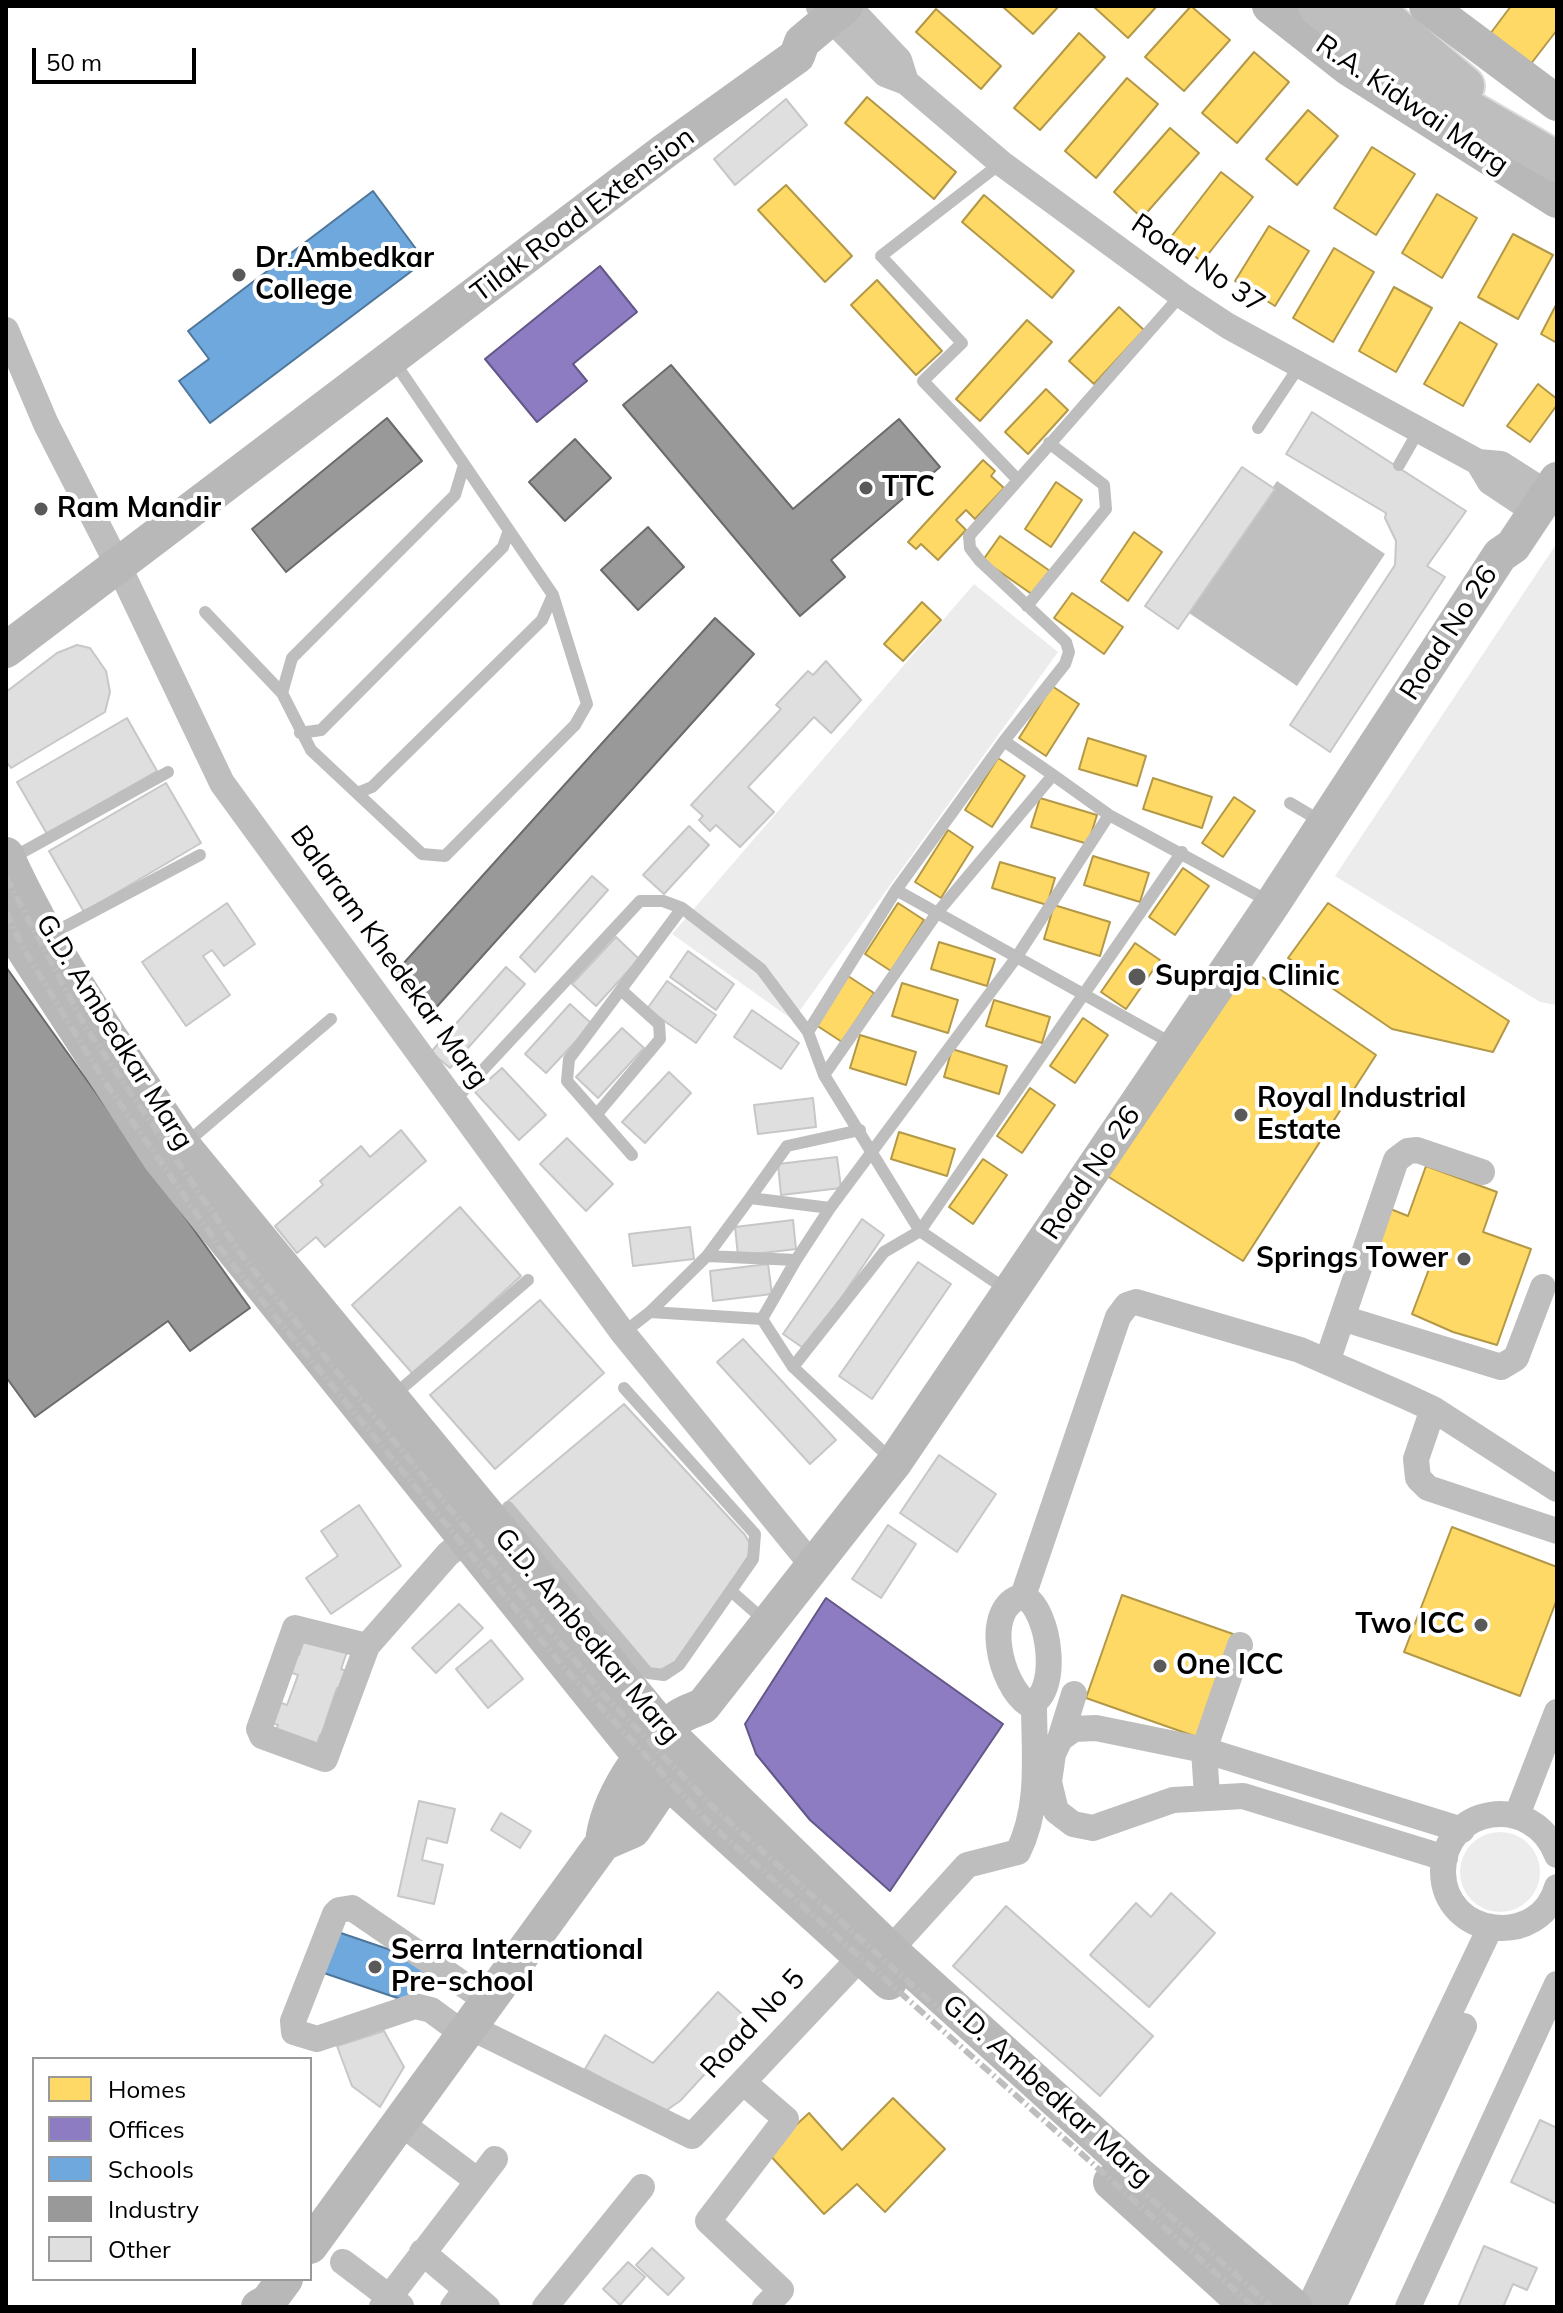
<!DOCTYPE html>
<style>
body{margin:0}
#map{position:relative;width:1563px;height:2313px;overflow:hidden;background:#fff;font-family:Mulish,sans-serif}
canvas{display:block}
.frame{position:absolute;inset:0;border:8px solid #000;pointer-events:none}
.legend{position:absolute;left:32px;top:2057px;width:280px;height:224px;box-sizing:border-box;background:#fff;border:2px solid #999;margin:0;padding:10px 14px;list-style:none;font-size:24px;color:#000}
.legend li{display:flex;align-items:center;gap:16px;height:40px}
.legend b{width:40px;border:2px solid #999}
.scale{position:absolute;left:32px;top:48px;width:164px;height:36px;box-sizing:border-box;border:4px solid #000;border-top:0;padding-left:10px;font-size:24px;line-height:28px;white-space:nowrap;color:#000;-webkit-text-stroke:6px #fff;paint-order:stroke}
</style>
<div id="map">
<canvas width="1563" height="2313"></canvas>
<div class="frame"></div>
<ul class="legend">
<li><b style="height:22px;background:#ffd966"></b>Homes</li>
<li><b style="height:22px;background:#8e7cc3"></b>Offices</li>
<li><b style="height:22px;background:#6fa8dc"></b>Schools</li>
<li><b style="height:22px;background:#999"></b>Industry</li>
<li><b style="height:22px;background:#dfdfdf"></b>Other</li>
</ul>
<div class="scale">50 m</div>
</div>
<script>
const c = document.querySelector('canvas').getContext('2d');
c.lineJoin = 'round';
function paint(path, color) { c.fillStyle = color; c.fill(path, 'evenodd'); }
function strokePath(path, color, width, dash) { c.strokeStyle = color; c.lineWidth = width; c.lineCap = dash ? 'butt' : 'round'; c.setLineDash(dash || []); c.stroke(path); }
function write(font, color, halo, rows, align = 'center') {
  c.font = font + ' Mulish,sans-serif'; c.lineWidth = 8; c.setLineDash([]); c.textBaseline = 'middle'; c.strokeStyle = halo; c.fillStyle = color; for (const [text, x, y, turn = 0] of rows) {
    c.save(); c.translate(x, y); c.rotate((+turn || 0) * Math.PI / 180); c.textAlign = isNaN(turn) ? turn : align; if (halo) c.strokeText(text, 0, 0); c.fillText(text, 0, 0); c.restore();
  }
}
paint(new Path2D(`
 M1557 543V1005L1540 1002 1335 876Z
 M974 584 1058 652 793 1020 672 934Z
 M1460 1872a40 40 0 1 1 80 0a40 40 0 1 1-80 0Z`), '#ececec');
paint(new Path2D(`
 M1277 481 1385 554 1297 686 1189 613Z`), '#bfbfbf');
const homes = new Path2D(`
 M1002 6H1059L1033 34Z
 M1093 6H1157L1128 38Z
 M1191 6 1230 40 1184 91 1145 57Z
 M1511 6H1557V30L1530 65 1490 34Z
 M936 9 1001 66 981 89 916 32Z
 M1079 33 1105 57 1040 130 1014 108Z
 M1254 52 1289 82 1237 143 1202 113Z
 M1127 78 1158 104 1096 178 1065 151Z
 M867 97 956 172 934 199 845 123Z
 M1308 110 1338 136 1297 185 1266 159Z
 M1170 128 1199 153 1142 218 1114 192Z
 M1372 147 1415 174 1376 235 1334 208Z
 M1221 172 1253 197 1202 262 1171 237Z
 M786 185 852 256 825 282 758 210Z
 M1437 194 1477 218 1442 278 1402 253Z
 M984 195 1074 271 1052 298 962 222Z
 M1269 226 1309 251 1275 306 1235 281Z
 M1513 234 1553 255 1518 319 1478 297Z
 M1334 248 1374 272 1333 342 1293 318Z
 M877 280 942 351 916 375 851 305Z
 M1394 287 1432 308 1396 372 1359 351Z
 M1557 303V343L1541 334Z
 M1119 307 1144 330 1094 384 1069 361Z
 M1027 320 1052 342 980 421 956 399Z
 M1460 322 1497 344 1463 406 1424 384Z
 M1538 384 1557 399V405L1530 442 1507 426Z
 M1046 389 1068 410 1028 454 1005 432Z
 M983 460 995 471 991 476 1004 488 975 519 966 510 956 520 966 530 938 560 921 544 916 549 908 542Z
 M1056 482 1082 500 1051 547 1025 529Z
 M1134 532 1162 552 1128 601 1101 581Z
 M1000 536 1050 571 1033 595 983 560Z
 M1072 593 1123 627 1104 654 1054 618Z
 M922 602 941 620 903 661 884 644Z
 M1052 686 1079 704 1046 756 1019 738Z
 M1088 738 1146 756 1137 786 1079 769Z
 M998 758 1025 776 992 827 965 810Z
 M1153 778 1212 797 1202 828 1143 809Z
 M1234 797 1255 811 1223 857 1202 843Z
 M1040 798 1097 815 1088 844 1031 827Z
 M948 830 973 847 941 898 915 882Z
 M1093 856 1149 873 1140 902 1084 885Z
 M1000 862 1055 878 1047 905 992 888Z
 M1183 868 1209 886 1175 935 1149 917Z
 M898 903 924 920 891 971 865 954Z
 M1328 903 1509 1021 1493 1052 1392 1029 1288 958Z
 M1054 905 1110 922 1100 956 1044 939Z
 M939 942 995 959 987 986 931 969Z
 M1135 943 1160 960 1126 1009 1101 992Z
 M1246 966 1376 1055 1243 1261 1104 1174Z
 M848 976 874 993 842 1042 816 1025Z
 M902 983 958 1000 948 1033 892 1016Z
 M994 1000 1050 1017 1042 1043 986 1026Z
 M1083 1018 1108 1035 1075 1083 1050 1066Z
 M860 1035 916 1052 906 1085 850 1068Z
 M952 1049 1007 1066 999 1094 944 1077Z
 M1030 1088 1055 1105 1022 1153 997 1136Z
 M899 1132 955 1149 947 1176 891 1159Z
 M983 1159 1007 1175 973 1224 949 1207Z
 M1426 1166 1497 1192 1483 1232 1531 1249 1497 1345 1453 1332 1412 1314 1429 1269 1373 1249 1388 1208 1408 1216Z
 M1452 1527 1557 1567V1599L1520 1696 1404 1652Z
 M1122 1595 1233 1634 1197 1737 1086 1698Z
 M893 2098 945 2149 885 2212 857 2184 824 2214 767 2152 809 2113 842 2150Z`);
paint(homes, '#ffd966');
strokePath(homes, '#b29847', 2);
const offices = new Path2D(`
 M600 266 637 312 573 364 587 381 537 422 485 359Z
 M826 1598 1003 1724 890 1891 810 1820 756 1754 745 1724Z`);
paint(offices, '#8e7cc3');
strokePath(offices, '#635788', 2);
const schools = new Path2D(`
 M373 191 425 261 210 423 179 381 209 359 188 331Z
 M332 1930 426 1962 412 2003 318 1971Z`);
paint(schools, '#6fa8dc');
strokePath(schools, '#4e769a', 2);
const industry = new Path2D(`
 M671 365 793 509 899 419 940 467 831 560 845 577 800 616 623 405Z
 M387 418 422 461 286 572 252 529Z
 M575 439 611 478 565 521 529 482Z
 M648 527 684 567 638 610 601 570Z
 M715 618 754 654 433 1011 393 975Z
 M6 967 250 1308 190 1351 168 1321 35 1417 6 1377Z`);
paint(industry, '#999');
strokePath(industry, '#6b6b6b', 2);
const building = new Path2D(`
 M786 99 807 125 735 185 714 159Z
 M1312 412 1466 511 1427 566 1445 577 1330 752 1290 725 1395 565 1396 541 1385 518 1386 513 1286 454Z
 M1242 467 1275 489 1178 629 1145 606Z
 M77 645 90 648 106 671 110 692 105 712 11 768 6 761V692L57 653Z
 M826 661 861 700 831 733 814 717 748 787 774 812 740 847 716 825 710 831 699 820 703 816 691 805 781 709 776 705 808 671 813 675Z
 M127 718 157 771 47 834 17 782Z
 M166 783 201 843 84 912 49 851Z
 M689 826 709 845 664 894 643 875Z
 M592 876 608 890 535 972 520 957Z
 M227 903 255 944 224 966 212 950 203 956 230 995 186 1026 142 962Z
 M616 937 639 959 596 1006 572 984Z
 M688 951 734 984 716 1010 670 977Z
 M506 967 525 984 450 1068 431 1052Z
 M667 981 716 1015 696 1043 647 1009Z
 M570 1004 592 1024 546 1073 525 1054Z
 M752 1010 799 1043 781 1069 734 1037Z
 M622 1028 644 1048 598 1098 576 1077Z
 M502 1068 546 1115 519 1140 475 1092Z
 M669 1072 691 1093 645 1143 622 1122Z
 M813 1098 816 1127 758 1134 754 1105Z
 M401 1130 426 1161 325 1247 316 1237 297 1253 275 1226 323 1185 320 1181 361 1146 370 1157Z
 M567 1138 613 1184 586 1211 540 1164Z
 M837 1157 841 1188 781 1195 778 1164Z
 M460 1207 521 1276 413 1374 352 1305Z
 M862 1219 884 1235 806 1350 783 1334Z
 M793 1220 796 1249 738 1256 735 1227Z
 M690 1227 694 1259 633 1266 629 1234Z
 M918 1262 951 1284 872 1399 839 1376Z
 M768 1264 772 1294 713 1301 710 1271Z
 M540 1300 604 1373 495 1469 430 1395Z
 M743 1339 836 1440 810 1464 717 1362Z
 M624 1404 745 1535 753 1549 679 1660 660 1670H649L638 1658 508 1501Z
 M939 1455 996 1494 957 1552 900 1513Z
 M359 1505 401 1566 331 1614 306 1578 338 1556 321 1531Z
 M888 1525 916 1544 881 1598 852 1579Z
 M459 1604 483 1628 436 1673 412 1648Z
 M305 1638 347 1652 341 1669 349 1672 343 1690 337 1688 326 1720 327 1738 320 1735 314 1752 273 1738 278 1725 269 1722 276 1701 287 1705 298 1675 286 1671 293 1652 299 1655Z
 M491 1640 523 1679 488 1708 456 1669Z
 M419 1801 455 1809 447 1843 427 1838 422 1860 443 1865 434 1904 398 1896Z
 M501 1813 531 1831 520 1848 491 1830Z
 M1171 1893 1215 1933 1149 2007 1090 1955 1136 1903 1151 1917Z
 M1006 1906 1153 2036 1100 2096 953 1966Z
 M718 1992 752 2023 680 2101 664 2112 585 2069 605 2035 653 2063Z
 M384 2031 404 2067 380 2107 352 2086 337 2046Z
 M1540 2120 1557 2128V2204L1511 2182Z
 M1484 2246 1537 2268 1527 2290 1513 2284 1503 2307H1458Z
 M652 2248 684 2278 668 2295 636 2265Z
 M628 2262 645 2277 620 2305 603 2289Z`);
paint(building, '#dfdfdf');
strokePath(building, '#c7c7c7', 2);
const primary = new Path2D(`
 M1318 6 1375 56 1557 162
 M1369 6 1464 86`);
strokePath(primary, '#dbdbdb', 44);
strokePath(new Path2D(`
 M1001 163 881 256 962 343 923 381 1017 479
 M393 360 553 595 587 704 575 725 445 856 422 854 311 750 282 693 292 658 455 495 464 465
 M1258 428 1300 365
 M1399 465 1419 430
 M1027 606 1106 509 1104 485 1049 443
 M205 612 282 693
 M300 733 321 730 503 547 509 530
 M1004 741 1065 664 1069 652 1066 642 980 561 970 548 969 536 1181 295
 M1053 775 1004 741 896 890 1173 1044
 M357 793 372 787 542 620 553 595
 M1290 803 1322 822
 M10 859 168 772
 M51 934 200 855
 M808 1032 896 890
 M824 1075 937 913 1053 775 1109 815 1270 902
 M454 1101 640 901H663L682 908 761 969 808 1032 824 1075 920 1231 1007 1290
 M597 1114 660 1039 659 1024 621 990
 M185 1144 331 1019
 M632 1155 567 1081 569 1059 682 908
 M830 1208 1016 958 1109 815
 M707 1256 750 1198
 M650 1312 762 1319 796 1260
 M762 1319 793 1367 892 1460
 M623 1333 650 1312 707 1256 796 1260 830 1208 750 1198 787 1146 860 1130
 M793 1367 884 1252 920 1231 1182 852
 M394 1395 528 1280
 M508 1507 648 1673 664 1675 679 1665 753 1559 755 1534 624 1388
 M731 1591 765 1621`), '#bebebe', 12);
strokePath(new Path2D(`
 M848 6 899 60 906 82
 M819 7 885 74 906 82 1001 163 1181 295 1228 326 1478 462 1501 464 1548 494
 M6 330 46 424 119 567 222 783 623 1333 812 1565
 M1478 462 1490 482 1535 512
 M1342 1318 1501 1367 1516 1358 1543 1287
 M1327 1362 1396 1160 1408 1151 1417 1150 1482 1172
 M1433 1409 1416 1459 1418 1478 1428 1488 1557 1531
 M1023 1596 1118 1317 1127 1305 1136 1302 1300 1350 1405 1396 1433 1409 1557 1489
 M1023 1596C1051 1609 1061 1698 1028 1704 1000 1685 981 1607 1023 1596Z
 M367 1646 295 1628 259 1729 262 1736 325 1759 367 1646 448 1554 468 1538
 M1060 1739 1074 1694
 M1207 1796 1204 1750 1240 1645
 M1517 1815 1557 1712
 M1557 1855C1533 1792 1443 1805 1443 1872 1444 1938 1540 1949 1557 1887
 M1445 1858 1243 1796 1173 1800 1093 1828 1073 1824 1056 1811 1049 1782 1053 1754 1060 1739 1074 1729 1096 1728 1204 1750 1462 1830
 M890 1950 967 1865 1018 1852C1041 1806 1034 1754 1034 1703
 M470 2027 692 2136 871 1946
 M465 2035 431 2010 415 2006 317 2039 294 2032 293 2021 335 1914 339 1910 352 1908 489 2002
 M743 2082 786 2119 708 2221 781 2290 765 2307
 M402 2124 478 2181
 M422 2252 466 2289 453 2307
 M343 2262 401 2306
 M466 2289 487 2307
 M382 2307 495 2159
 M545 2307 642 2187
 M1309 2307 1490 1928
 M1333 2307 1464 2026
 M1408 2307 1557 1984`), '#bebebe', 26);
strokePath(new Path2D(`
 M1270 6 1349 68 1557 200
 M1427 6 1557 103
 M6 650 666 150 797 56 802 42 845 6
 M6 855C49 952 123 1058 183 1146L665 1731 890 1950 1139 2175 1294 2307
 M6 916 23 948 160 1158 641 1757 889 1982
 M603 1843 633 1830 679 1762
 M1111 2182 1249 2307
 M310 2246 603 1843C607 1800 642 1748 675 1720 682 1713 694 1710 703 1706L894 1463 1273 903 1500 555 1513 546 1557 480
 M259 2307 268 2302 285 2279`), '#b8b8b8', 36);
strokePath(primary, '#bebebe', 40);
strokePath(new Path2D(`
 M6 877 86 1028 246 1261 601 1692 713 1807 1272 2307
 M6 912 23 948 103 1079 228 1259 566 1670 707 1821 1254 2307`), '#bebebe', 6, [12, 4, 2, 4]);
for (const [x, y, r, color] of [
 [239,275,8,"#595959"],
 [866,488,8,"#595959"],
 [41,509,8,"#595959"],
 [1137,977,10,"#595959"],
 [1241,1115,8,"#595959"],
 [1464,1259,8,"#595959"],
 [1481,1625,8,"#595959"],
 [1160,1666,8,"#595959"],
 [375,1967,8,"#595959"]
]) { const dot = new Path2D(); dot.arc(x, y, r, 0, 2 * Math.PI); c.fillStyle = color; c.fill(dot); strokePath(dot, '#fff', 3); }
write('28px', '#000', '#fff', [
 ["R.A. Kidwai Marg",1412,105,34],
 ["Tilak Road Extension",583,215,-37],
 ["Road No 37",1198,264,34],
 ["Road No 26",1449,633,-57],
 ["Balaram Khedekar Marg",389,957,54],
 ["G.D. Ambedkar Marg",114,1032,58],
 ["Road No 26",1091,1173,-56],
 ["G.D. Ambedkar Marg",587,1636,50],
 ["Road No 5",753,2024,-47],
 ["G.D. Ambedkar Marg",1047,2091,42]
]);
write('bold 28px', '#000', '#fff', [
 ["Dr.Ambedkar",255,259],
 ["College",255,291],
 ["TTC",882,488],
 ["Ram Mandir",57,509],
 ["Supraja Clinic",1155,977],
 ["Royal Industrial",1257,1099],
 ["Estate",1257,1131],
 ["Springs Tower",1448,1259,"right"],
 ["Two ICC",1465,1625,"right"],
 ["One ICC",1176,1666],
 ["Serra International",391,1951],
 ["Pre-school",391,1983]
], 'left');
</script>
